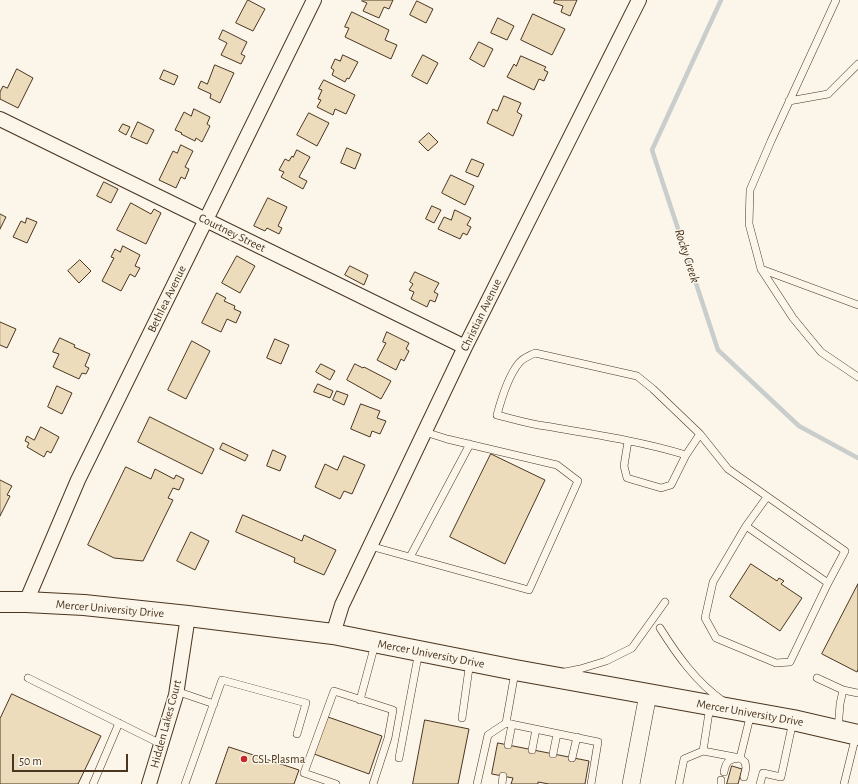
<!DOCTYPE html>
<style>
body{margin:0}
#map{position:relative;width:858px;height:784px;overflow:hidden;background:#fbf6e9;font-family:"Alegreya Sans",sans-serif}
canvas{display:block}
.scale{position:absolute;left:12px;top:754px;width:116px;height:18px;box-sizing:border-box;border:2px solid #4a3520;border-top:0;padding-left:5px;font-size:12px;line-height:14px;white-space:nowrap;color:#4a3520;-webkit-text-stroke:3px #fbf6e9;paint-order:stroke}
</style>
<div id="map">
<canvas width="858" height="784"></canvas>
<div class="scale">50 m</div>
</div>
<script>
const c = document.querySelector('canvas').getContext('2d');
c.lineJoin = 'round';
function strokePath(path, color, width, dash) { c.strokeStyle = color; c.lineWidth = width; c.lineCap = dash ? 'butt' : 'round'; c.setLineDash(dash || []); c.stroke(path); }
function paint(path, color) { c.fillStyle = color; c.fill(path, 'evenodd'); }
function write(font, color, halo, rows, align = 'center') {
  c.font = font + ' "Alegreya Sans",sans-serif'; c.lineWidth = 3; c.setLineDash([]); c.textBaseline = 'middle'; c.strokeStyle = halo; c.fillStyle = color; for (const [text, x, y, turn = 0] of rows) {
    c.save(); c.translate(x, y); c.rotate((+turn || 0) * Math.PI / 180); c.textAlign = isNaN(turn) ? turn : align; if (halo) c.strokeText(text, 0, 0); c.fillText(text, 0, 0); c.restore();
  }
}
strokePath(new Path2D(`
 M721 0 652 150 718 350 799 426 858 458`), '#c9cecd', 4.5);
const building = new Path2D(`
 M248 0 265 9 253 31 236 23Z
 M363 0H393L389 9 384 7 379 18 363 11 367 3 362 1Z
 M555 0H577L570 16 561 12 563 6 554 3Z
 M417 1 433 9 426 23 410 15Z
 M352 12 389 30 385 40 397 45 391 59 345 37 349 28 345 27Z
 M533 14 565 29 552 55 521 40Z
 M498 18 514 26 507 40 491 33Z
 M223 30 247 42 241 54 245 56 241 64 221 55 227 43 219 39Z
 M479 42 493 49 484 67 470 59Z
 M343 55 358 62 349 79 347 78 345 82 332 75 334 70 331 68 335 59 340 61Z
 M423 55 438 63 427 84 412 76Z
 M521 56 546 67 544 70 548 72 544 81 539 79 534 90 507 77 514 64 516 66Z
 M215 65 234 73 220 103 210 98 211 94 198 88 201 81 207 84Z
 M17 69 33 78 18 108 0 99V92L3 86 7 88Z
 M164 70 178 76 174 85 160 79Z
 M324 80 355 95 346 114 335 109 333 115 317 107 321 100 318 99 322 90 319 89Z
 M504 96 521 103 517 112 522 115 513 136 487 123 493 109 497 111Z
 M194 109 210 117 207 124 210 126 202 142 196 138 195 141 181 134 182 133 175 130 184 112 191 116Z
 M309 113 329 123 317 146 297 135Z
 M138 122 154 130 147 144 131 137Z
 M123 124 130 127 126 135 119 131Z
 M429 133 438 142 428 151 419 142Z
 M181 145 193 151 185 167 189 169 185 179 181 177 176 188 159 180 173 151 177 153Z
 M347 148 361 154 355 169 341 163Z
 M297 150 310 157 299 177 307 181 303 189 281 177 284 172 279 170 285 159 289 161 292 156 293 157Z
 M472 159 484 164 478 177 466 172Z
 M451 175 474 186 465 205 442 193Z
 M104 182 118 189 111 203 97 196Z
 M268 198 287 207 278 226 282 228 279 234 267 228 265 231 254 226Z
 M131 203 151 214 154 209 161 213 146 244 117 230Z
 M432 206 441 210 434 223 426 219Z
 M455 210 471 218 467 225 471 227 467 235 463 233 460 239 438 229 444 217 451 220Z
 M0 214 6 217 0 229Z
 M27 218 37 222 27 243 13 237 21 221 25 223Z
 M123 246 140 255 135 266 140 268 135 277 130 274 121 291 102 281 114 258 111 257 115 249 120 252Z
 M237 256 255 266 240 293 222 283Z
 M80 260 91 271 79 283 68 271Z
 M350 266 368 275 364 285 345 275Z
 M415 272 439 283 434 292 438 294 435 302 430 300 427 307 411 299 414 292 409 290 413 284 410 282Z
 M217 293 226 298 224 301 235 306 234 309 241 312 236 323 227 319 221 332 202 323Z
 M0 322 16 329 7 348 0 345Z
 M387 332 409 343 406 349 409 351 404 361 401 359 396 370 377 360 386 343 383 342Z
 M60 338 75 345 74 347 90 354 85 366 89 368 86 374 82 373 79 379 53 367 59 354 53 352Z
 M275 339 289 345 281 364 267 358Z
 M192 341 210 351 186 399 168 390Z
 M321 364 335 371 330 380 316 372Z
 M355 364 363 368 364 367 391 381 381 399 347 380Z
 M318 384 333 391 330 398 314 392Z
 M57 386 72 393 62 414 48 407Z
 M337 391 348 395 344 405 333 400Z
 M361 404 380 411 377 418 386 421 380 434 372 431 370 437 351 429Z
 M150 417 214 449 202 474 138 442Z
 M41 427 59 437 51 453 47 451 44 457 27 447 29 443 25 441 27 436 34 440Z
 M223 443 248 455 245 461 220 449Z
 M273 450 286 456 280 471 267 466Z
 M491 454 545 480 505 564 450 537Z
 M344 456 365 465 352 494 344 491 340 499 315 487 325 464 337 470Z
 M126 467 151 479 155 469 174 479 176 475 184 479 179 490 173 488 168 498 173 500 143 561 114 558 88 545Z
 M0 480 12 486 7 495 10 496 0 516Z
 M243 515 302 541 304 535 336 550 324 575 294 562 295 558 236 532Z
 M191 532 209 541 195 570 177 561Z
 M751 564 777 581 779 578 784 581 781 584 802 598 780 631 730 597Z
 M858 584V669L857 672 822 654Z
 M12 694 101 736 78 784H0V719Z
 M328 717 382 736 369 774 314 754Z
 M425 720 469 729 458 784H413Z
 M498 743 589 761 585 784H549L538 782V784H511L513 778 492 774Z
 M229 747 299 770 294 784H216Z
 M732 766 742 769 738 784H727Z`);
paint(building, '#ecdcbc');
strokePath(building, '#4a3520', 1);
const service = new Path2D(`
 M836 0 771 141 750 190 749 224 761 269 793 318 821 352 858 377
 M789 101 828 94 858 64
 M761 269 858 305
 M700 434 728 469 845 551 828 583 746 526 713 582 705 618 716 638 776 663 790 662 828 583
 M628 441 624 466 627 478 661 488 671 485 686 455 700 434 653 389 637 376 535 353C529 356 523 358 519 363 509 375 501 400 497 415 513 419 529 424 545 426 592 434 640 441 686 455
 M746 526 767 497
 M370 546 529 590 578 481 557 465 447 439 425 432
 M410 557 470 444
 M660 628C677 655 696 682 723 701
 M565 672 580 669 606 661 632 648 665 602
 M28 678 161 744
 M817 678 843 690 840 704 838 730
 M843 690 858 693
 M176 691 214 704
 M360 700 375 644
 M462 718 470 661
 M506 723 598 742 591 784
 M508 745 512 724
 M532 750 536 729
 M703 751 710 706
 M553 754 557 734
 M399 758 419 651
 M572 758 577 737
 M724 772C726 761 729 759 740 758L751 713
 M93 784 119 723
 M185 784 222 680 306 703 297 734
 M336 784 304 773 334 691 393 710 388 738 373 784
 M477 784 488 735 506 723 515 672
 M502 784 503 776
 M679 784 684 759 703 751 740 758 745 762 746 768 744 777
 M721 784V780
 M760 784 763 773 781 777 793 721
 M844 784 856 735`);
const minor = new Path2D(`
 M0 119 465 347
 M26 602 78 480 314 0
 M333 634 342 605 465 347 639 0
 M149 784 176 695 188 616`);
const tertiary = new Path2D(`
 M631 784 648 694`);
const secondary = new Path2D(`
 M0 602H26L84 605 188 616 333 634 515 670 793 720 858 735`);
strokePath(service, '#4a3520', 8);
strokePath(minor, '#4a3520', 16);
strokePath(tertiary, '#4a3520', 18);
strokePath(secondary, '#4a3520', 22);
strokePath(service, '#fbf6e9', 7);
strokePath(minor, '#fbf6e9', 14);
strokePath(tertiary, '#fbf6e9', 17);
strokePath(secondary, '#fbf6e9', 20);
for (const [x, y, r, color] of [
 [244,759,4,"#c62828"]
]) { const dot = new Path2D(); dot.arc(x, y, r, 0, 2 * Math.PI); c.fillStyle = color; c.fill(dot); strokePath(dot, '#fbf6e9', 1.5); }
write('12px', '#4a3520', '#fbf6e9', [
 ["Courtney Street",232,233,26],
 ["Bethlea Avenue",167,299,-64],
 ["Christian Avenue",481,315,-64],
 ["Mercer University Drive",110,609,5],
 ["Mercer University Drive",431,654,11],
 ["Mercer University Drive",750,713,10],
 ["Hidden Lakes Court",166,724,-75]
]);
write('12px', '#4a3520', '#fbf6e9', [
 ["CSL Plasma",252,759]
], 'left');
write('italic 13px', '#4a3520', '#fbf6e9', [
 ["Rocky Creek",687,256,72]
]);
</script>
